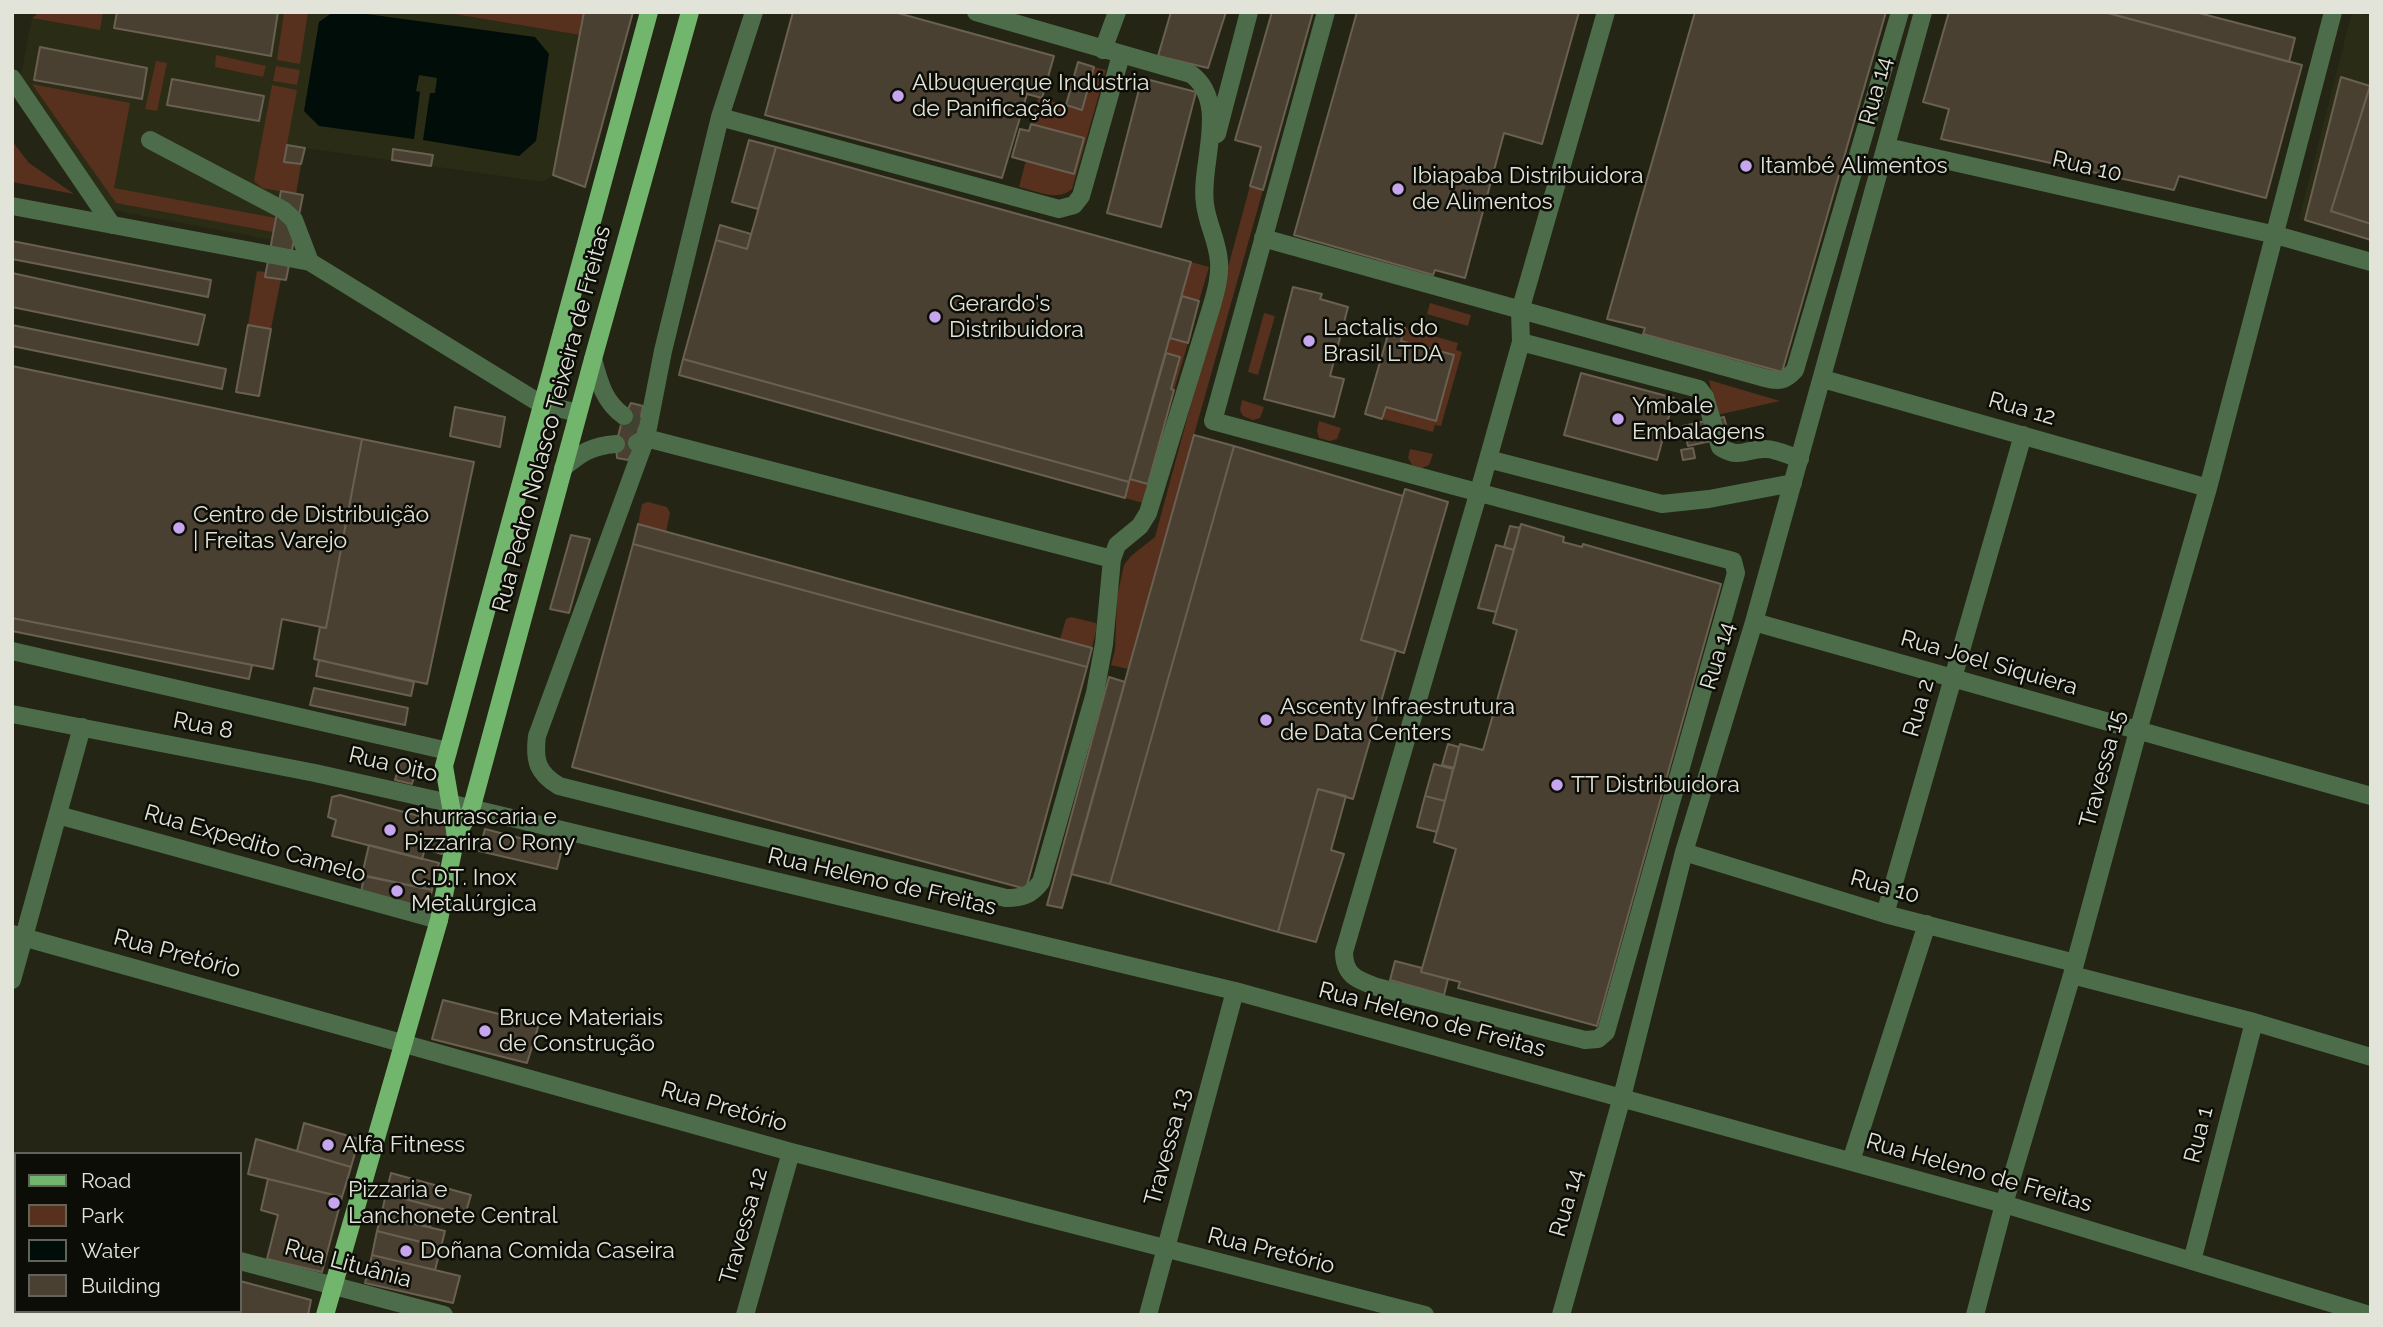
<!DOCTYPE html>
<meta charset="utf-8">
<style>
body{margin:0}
#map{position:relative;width:2383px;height:1327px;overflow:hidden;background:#242515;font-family:Raleway,sans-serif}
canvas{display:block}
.frame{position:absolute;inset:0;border:14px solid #e2e3d9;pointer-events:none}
.legend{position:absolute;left:14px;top:1152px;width:228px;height:161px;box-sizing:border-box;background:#0d0d07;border:2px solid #62635b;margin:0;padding:9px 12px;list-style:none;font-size:21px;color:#e2e3d9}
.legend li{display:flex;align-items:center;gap:14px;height:35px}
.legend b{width:35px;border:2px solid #62635b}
</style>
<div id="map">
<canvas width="2383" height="1327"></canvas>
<div class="frame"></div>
<ul class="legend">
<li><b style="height:9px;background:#72b66e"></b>Road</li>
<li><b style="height:19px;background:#58301e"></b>Park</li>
<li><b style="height:19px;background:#000d08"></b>Water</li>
<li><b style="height:19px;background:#4a4032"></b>Building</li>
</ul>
</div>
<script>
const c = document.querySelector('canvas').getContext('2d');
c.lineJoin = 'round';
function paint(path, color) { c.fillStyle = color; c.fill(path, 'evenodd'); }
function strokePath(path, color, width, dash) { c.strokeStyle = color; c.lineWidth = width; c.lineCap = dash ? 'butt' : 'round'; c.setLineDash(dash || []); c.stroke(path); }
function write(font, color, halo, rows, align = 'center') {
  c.font = font + ' Raleway,sans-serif'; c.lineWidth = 5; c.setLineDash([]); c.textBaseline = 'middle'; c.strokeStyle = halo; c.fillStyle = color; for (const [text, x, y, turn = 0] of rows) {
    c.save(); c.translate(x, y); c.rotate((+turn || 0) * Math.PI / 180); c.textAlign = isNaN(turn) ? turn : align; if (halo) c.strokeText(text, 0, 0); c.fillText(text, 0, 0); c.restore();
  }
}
paint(new Path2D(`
 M40 12H442L580 35 553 175 543 182 305 148 296 194 281 192 272 240 112 210 20 81 32 18Z
 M2352 12 2371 16V240L2299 219Z`), '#2b2c15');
paint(new Path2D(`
 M40 12H103L100 30 32 18Z
 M284 12H308L300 64 277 60Z
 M442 12H584L580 35Z
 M216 55 266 66 263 77 215 67Z
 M156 61 167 63 157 111 145 109Z
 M276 66 300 70 297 85 273 81Z
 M1094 67 1106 70 1072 189C1057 202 1037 191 1019 187L1026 160 1074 174 1083 138 1031 124 1038 98 1082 109Z
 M32 84 130 103 114 188 276 218 273 232 116 203Z
 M272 85 297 90 284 161 301 164 296 194 262 188 254 181Z
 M12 141 29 163 74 194 12 182Z
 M1250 186 1263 190 1128 669 1111 665 1115 650 1117 597 1124 565 1131 556 1155 537Z
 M1191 262 1209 267 1199 301 1182 296Z
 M257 271 266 272 265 277 281 279 271 329 248 325Z
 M1430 303 1471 315 1468 326 1427 314Z
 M1264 313 1275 316 1258 375 1248 372Z
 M1405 328 1458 343 1456 350 1462 352 1441 426 1435 425 1433 432 1383 419 1386 407 1436 421 1454 356 1402 341Z
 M1170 338 1188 343 1174 390 1171 389 1180 357 1166 353Z
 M1709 380 1780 401 1717 415Z
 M1242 400 1264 407 1260 418 1253 420 1243 416 1240 410Z
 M1319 421 1341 428 1337 439 1330 441 1319 438 1317 431Z
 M1410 449 1433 454 1429 465 1422 468 1412 465 1408 458Z
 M1130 479 1148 484 1143 503 1125 498Z
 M648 502 667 507 670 513 666 532 638 524 642 504Z
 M1071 617 1096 623 1097 627 1092 648 1060 639 1066 619Z`), '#58301e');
paint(new Path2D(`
 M333 12H352L535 37 549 54 536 141 519 156 423 140 430 93H435L437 78 419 75 416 91 420 92 414 139 319 126 304 111 319 22Z`), '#000d08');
const building = new Path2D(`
 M117 12H278L271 56 114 28Z
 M584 12H633L585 187 553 175Z
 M793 12H894L1054 56 1042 98 1027 94 1002 178 765 115Z
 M1171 12H1226L1208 68 1158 56Z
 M1272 12H1313L1263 190 1250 186 1261 147 1235 140Z
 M1357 12H1579L1542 144 1504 133 1465 278 1435 270 1433 275 1294 235Z
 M1695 12H1886L1782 372 1643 334 1645 328 1607 319Z
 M1949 12H2104L2302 65 2266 198 2179 176 2174 190 1941 139 1949 109 1923 102Z
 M2104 12H2195L2295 38 2289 62Z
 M40 47 147 68 142 99 34 80Z
 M1078 62 1094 67 1082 110 1066 105Z
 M2341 77 2370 86 2331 211 2371 224V240L2305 220Z
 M1142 78 1196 92 1161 227 1107 213Z
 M172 79 264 96 259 121 167 105Z
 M2371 83V224L2331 211Z
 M1031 124 1084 138 1074 174 1012 157 1020 129 1029 131Z
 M749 140 776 147 758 209 732 202Z
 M287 145 305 148 301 164 284 162Z
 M776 147 1191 262 1129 482 683 359 716 240 747 249Z
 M393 149 433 155 431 166 392 160Z
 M281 191 303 195 286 280 265 277Z
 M720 225 751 234 747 249 716 240Z
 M12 241 211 280 208 297 12 259Z
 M12 273 205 315 198 345 12 307Z
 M1293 287 1322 294 1320 299 1348 307 1330 376 1344 379 1334 417 1264 399Z
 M1182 296 1199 301 1188 343 1170 338Z
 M1391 324 1405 328 1401 341 1454 355 1436 421 1386 407 1382 419 1365 414Z
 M12 325 226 369 222 389 12 346Z
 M248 325 271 329 259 396 236 392Z
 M1166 353 1180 357 1171 389 1174 390 1148 484 1130 479Z
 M683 359 1129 482 1125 498 679 375Z
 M12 366 362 439 326 628 282 619 273 669 12 618Z
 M1581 373 1674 398 1657 460 1564 435Z
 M631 403 643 406 635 448 628 460 617 458 616 444 622 421Z
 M455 407 505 417 500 447 450 436Z
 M1724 417 1729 437 1688 446 1683 426Z
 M1194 435 1234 446 1110 884 1071 874Z
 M362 439 474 462 427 684 314 659 320 627 326 628Z
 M1234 446 1403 496 1361 640 1396 650 1353 799 1318 789 1278 932 1110 884Z
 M1693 448 1695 458 1683 460 1681 450Z
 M1405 489 1448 502 1404 653 1361 640Z
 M638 524 1092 648 1087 667 633 544Z
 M1521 524 1564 537 1563 542 1582 547 1583 544 1721 584 1597 1026 1458 988 1460 982 1421 972 1456 849 1434 842 1460 744 1483 750 1517 630 1493 623Z
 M1510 526 1520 528 1514 550 1504 547Z
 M571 535 590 539 569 613 550 609Z
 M633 544 1087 667 1026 889 572 767Z
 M1496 545 1514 550 1496 612 1478 608Z
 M12 618 252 665 249 679 12 631Z
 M319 660 414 682 411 696 316 676Z
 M1109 677 1125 682 1062 908 1047 905Z
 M314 688 408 708 405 725 310 705Z
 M1448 744 1459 747 1454 768 1442 765Z
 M401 760 417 764 412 784 395 780Z
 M1434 764 1453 769 1445 801 1425 796Z
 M1318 789 1346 796 1331 850 1344 854 1316 942 1278 932Z
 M340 795 449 824 442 854 425 849 422 859 332 836 336 820 328 817 332 797Z
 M1425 796 1445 801 1437 832 1417 827Z
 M485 829 562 849 557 869 479 851Z
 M369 845 439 863 432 890 362 875Z
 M364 876 432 890 428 909 361 893Z
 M1395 961 1422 968 1421 972 1448 979 1444 995 1390 980Z
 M443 1000 539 1024 527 1063 432 1039Z
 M304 1123 359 1139 351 1167 297 1151Z
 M256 1139 351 1167 342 1197 248 1174Z
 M391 1173 471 1195 465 1215 386 1194Z
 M268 1179 342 1197 322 1272 267 1259 278 1215 261 1210Z
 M386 1194 435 1207 430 1227 381 1216Z
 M381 1216 445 1231 441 1247 377 1231Z
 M377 1231 441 1247 435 1270 372 1255Z
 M372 1255 460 1276 453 1303 365 1283Z
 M240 1281 311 1300 308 1315H210L211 1311H240Z`);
paint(building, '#4a4032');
strokePath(building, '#6a6051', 2);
strokePath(new Path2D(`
 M624 416 641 429`), '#404232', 18, [18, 9]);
strokePath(new Path2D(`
 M754 12 720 117 663 351 646 438 537 736C534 760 537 773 559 786L1006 898C1023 898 1031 895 1041 882L1095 693 1104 644 1112 559 1117 545 1140 526 1148 513 1212 305C1216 291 1220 277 1219 262 1218 242 1207 223 1205 204 1199 164 1230 103 1191 74L976 12
 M1326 12 1213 421 1733 561 1736 573 1606 1032 1598 1039 1585 1040 1377 987C1358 980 1344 976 1344 952L1479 491 1521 342 1520 311 1606 12
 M1103 50 1117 12
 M12 78 112 225
 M720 117 1059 209 1074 205 1081 196 1121 55
 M1217 134 1249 12
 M150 140 283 210 294 220 310 262
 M1887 147 2276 235 2371 262
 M12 206 310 262 541 404 578 413
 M1263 238 1765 378C1779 382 1785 381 1795 370L1900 12
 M1521 342 1699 389 1705 397 1720 447C1741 460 1746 448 1766 449 1776 449 1790 456 1800 459
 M593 359C599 382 604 402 624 416
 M1823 379 2208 488
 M637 443 646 438 1112 559
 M1488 459 1662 504 1709 499 1793 483
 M563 468C581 453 591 446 616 444
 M1754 622 2371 796
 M12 651 448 751
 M12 714 315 773 449 803 1235 991 2004 1204 2370 1315
 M58 815 439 920
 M1684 852 1885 914 2075 963
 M1885 914 2023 435
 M12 934 791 1152 1425 1315
 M2072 975 2254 1022 2371 1057
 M12 980 82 727
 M1851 1161 1927 924
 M12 1199 16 1200
 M240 1261 444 1315
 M2192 1261 2254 1022
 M745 1315 791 1152
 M1148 1315 1235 991
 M1561 1315 1622 1097 1684 852 1754 622 1923 12
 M1975 1315 2004 1204 2072 975 2138 731 2208 488 2333 12`), '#4d6d4a', 18);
strokePath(new Path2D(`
 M456 836 444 766 649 12
 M325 1315 439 920 456 836 471 810 593 359 690 12`), '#72b66e', 18);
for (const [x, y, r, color] of [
 [898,96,7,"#c7a6f0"],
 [1746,166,7,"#c7a6f0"],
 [1398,189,7,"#c7a6f0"],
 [935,317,7,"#c7a6f0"],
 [1309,341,7,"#c7a6f0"],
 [1618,419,7,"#c7a6f0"],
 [179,528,7,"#c7a6f0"],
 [1266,720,7,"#c7a6f0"],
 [1557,785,7,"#c7a6f0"],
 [390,830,7,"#c7a6f0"],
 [397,891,7,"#c7a6f0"],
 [485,1031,7,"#c7a6f0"],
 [328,1145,7,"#c7a6f0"],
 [334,1203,7,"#c7a6f0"],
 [406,1251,7,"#c7a6f0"]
]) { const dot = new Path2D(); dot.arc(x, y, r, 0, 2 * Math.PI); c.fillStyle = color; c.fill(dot); strokePath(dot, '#0d0d07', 2.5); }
write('23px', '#e2e3d9', '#0d0d07', [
 ["Albuquerque Indústria",912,83],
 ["de Panificação",912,109],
 ["Itambé Alimentos",1760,166],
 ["Ibiapaba Distribuidora",1412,176],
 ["de Alimentos",1412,202],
 ["Gerardo's",949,304],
 ["Distribuidora",949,330],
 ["Lactalis do",1323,328],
 ["Brasil LTDA",1323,354],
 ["Ymbale",1632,406],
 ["Embalagens",1632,432],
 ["Centro de Distribuição",193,515],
 ["| Freitas Varejo",193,541],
 ["Ascenty Infraestrutura",1280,707],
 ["de Data Centers",1280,733],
 ["TT Distribuidora",1571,785],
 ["Churrascaria e",404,817],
 ["Pizzarira O Rony",404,843],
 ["C.D.T. Inox",411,878],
 ["Metalúrgica",411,904],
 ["Bruce Materiais",499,1018],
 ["de Construção",499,1044],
 ["Alfa Fitness",342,1145],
 ["Pizzaria e",348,1190],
 ["Lanchonete Central",348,1216],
 ["Doñana Comida Caseira",420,1251]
], 'left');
write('23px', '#e2e3d9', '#0d0d07', [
 ["Rua 14",1876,91,-75],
 ["Rua 10",2087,167,13],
 ["Rua 12",2022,409,16],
 ["Rua Pedro Nolasco Teixeira de Freitas",552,419,-75],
 ["Rua 14",1718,656,-73],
 ["Rua Joel Siquiera",1989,663,16],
 ["Rua 2",1919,708,-74],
 ["Rua 8",203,726,11],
 ["Rua Oito",393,765,13],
 ["Travessa 15",2103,769,-75],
 ["Rua Expedito Camelo",255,844,16],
 ["Rua Heleno de Freitas",882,882,13],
 ["Rua 10",1885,887,16],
 ["Rua Pretório",177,954,15],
 ["Rua Heleno de Freitas",1432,1020,15],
 ["Rua Pretório",724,1107,16],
 ["Rua 1",2199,1135,-76],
 ["Travessa 13",1168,1147,-75],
 ["Rua Heleno de Freitas",1979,1173,16],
 ["Rua 14",1567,1203,-74],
 ["Travessa 12",744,1226,-74],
 ["Rua Pretório",1271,1251,14],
 ["Rua Lituânia",348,1264,15]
]);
</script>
